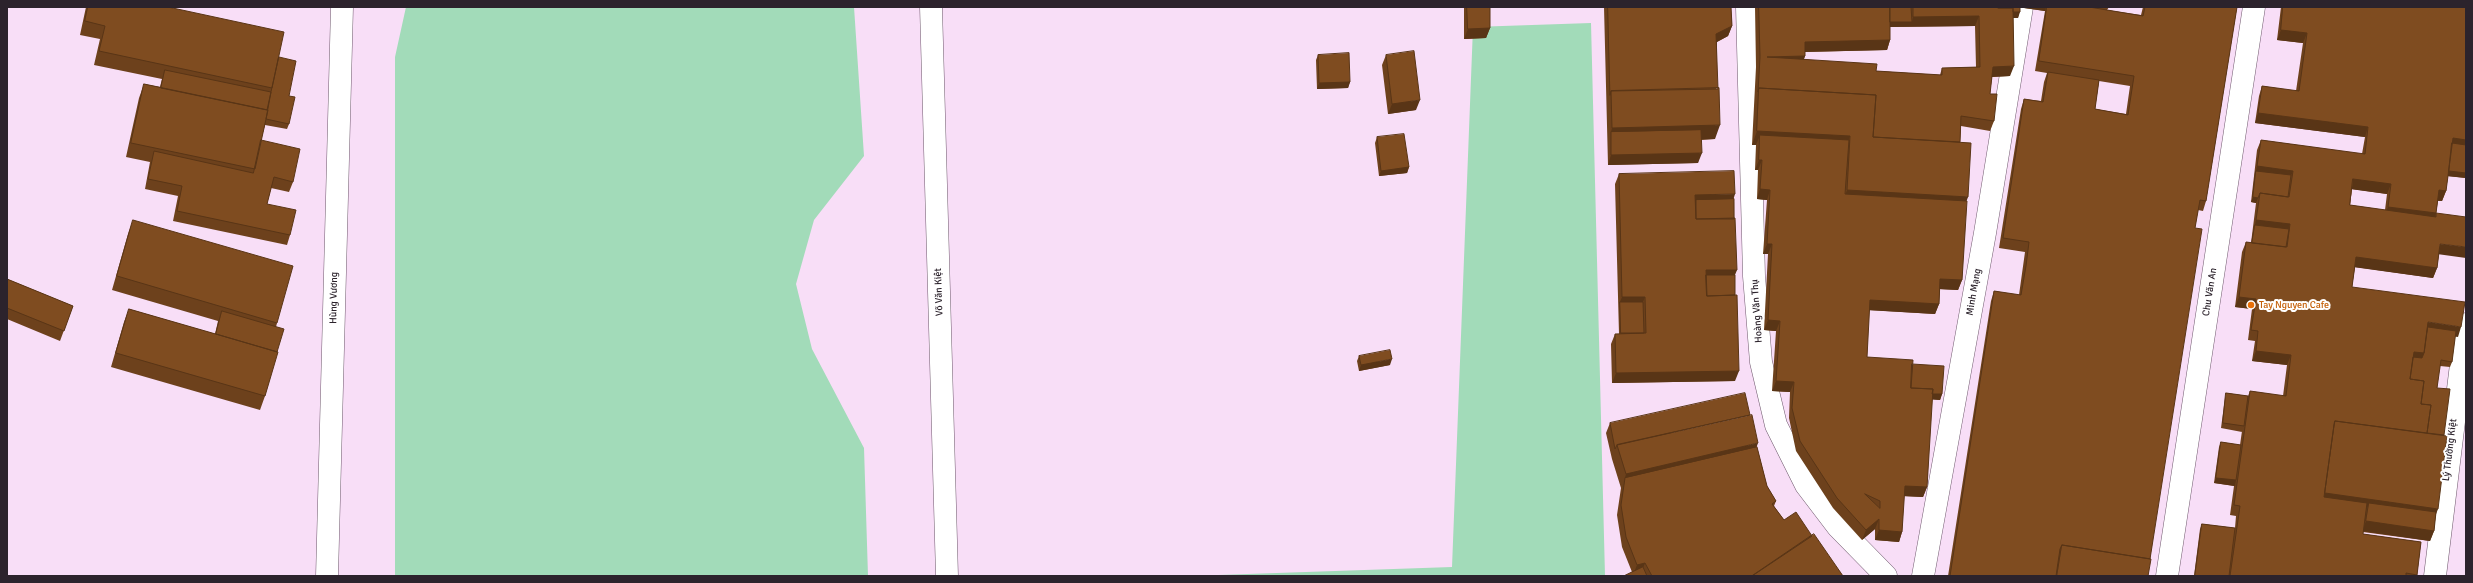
<!DOCTYPE html>
<meta charset="utf-8">
<style>
body{margin:0}
#map{position:relative;width:2473px;height:583px;overflow:hidden;background:#f8def7;font-family:Signika,sans-serif}
canvas{display:block}
.frame{position:absolute;inset:0;border:8px solid #2c232c;pointer-events:none}
</style>
<div id="map">
<canvas width="2473" height="583"></canvas>
<div class="frame"></div>
</div>
<script>
const c = document.querySelector('canvas').getContext('2d');
c.lineJoin = 'round';
function paint(path, color) { c.fillStyle = color; c.fill(path, 'evenodd'); }
function strokePath(path, color, width, dash) { c.strokeStyle = color; c.lineWidth = width; c.lineCap = dash ? 'butt' : 'round'; c.setLineDash(dash || []); c.stroke(path); }
function write(font, color, halo, rows, align = 'center') {
  c.font = font + ' Signika,sans-serif'; c.lineWidth = 4; c.setLineDash([]); c.textBaseline = 'middle'; c.strokeStyle = halo; c.fillStyle = color; for (const [text, x, y, turn = 0] of rows) {
    c.save(); c.translate(x, y); c.rotate((+turn || 0) * Math.PI / 180); c.textAlign = isNaN(turn) ? turn : align; if (halo) c.strokeText(text, 0, 0); c.fillText(text, 0, 0); c.restore();
  }
}
paint(new Path2D(`
 M406 7H854L864 156 814 220 796 284 812 349 864 448 868 576H395V57Z
 M1591 23 1605 576H1189L1452 567 1473 27Z`), '#a2dbb9');
const street = new Path2D(`
 M1747 7 1754 276 1761 362 1776 425 1806 485 1838 527 1886 576
 M1923 576 1985 233 2022 7
 M2167 576 2254 7`);
const secondary = new Path2D(`
 M931 7 947 576
 M327 576 342 7
 M2435 576 2466 324`);
strokePath(street, '#6e586c', 23);
strokePath(secondary, '#6e586c', 23);
strokePath(street, '#fff', 22);
strokePath(secondary, '#fff', 22);
paint(new Path2D(`
 M86 7H168L279 57 289 96V124L287 129 265 125 261 140 293 182 289 192 271 188 267 204 290 235 287 245 173 221 178 196 145 189 150 162 126 157 139 98 144 84 160 87 162 79 94 65 100 39 80 35Z
 M1464 7H1490V28L1486 38 1464 39Z
 M1604 7H1731L1732 26 1728 36 1717 42 1715 139 1701 140 1698 163 1608 165Z
 M1755 7H2020L2018 18H2013L2010 76 1992 77 1990 94 1994 121 1990 131 1961 126 1960 142 1966 201 1962 280 1958 290 1940 289 1939 304 1935 314 1869 310 1867 357 1912 364 1942 394 1940 400 1932 399 1927 487 1923 497 1904 496 1902 532 1899 542 1875 540V529L1862 540 1833 508 1796 451 1789 418 1790 392 1772 391 1776 331 1764 330 1768 254H1763L1767 200 1757 199 1758 170H1755L1756 145H1752L1756 67ZM1975 26 1976 67 1942 68 1940 75 1876 71 1804 59 1805 56V52L1887 50 1890 40V27Z
 M2024 7H2109L2107 10 2141 15 2143 7H2237L2206 201 2203 211 2198 210 2195 228 2150 559 2148 576H1948L1991 301 1994 291 2019 295 2025 252 1999 248 2021 109 2024 99 2041 101 2044 82 2047 73 2035 71 2045 11 2024 8ZM2099 81 2130 86 2126 114 2095 109Z
 M2281 7H2466V178L2448 176 2446 191 2442 201H2438L2436 213 2439 254 2437 268 2433 278 2355 267 2352 287 2458 337 2455 336 2452 362 2450 367 2440 366 2437 388 2444 435 2436 512 2434 531 2430 541 2363 532V534L2421 542 2417 576H2194L2200 529 2202 524 2235 528 2236 516 2230 515 2234 486 2214 483 2219 447 2221 442 2240 445 2242 431V432L2221 428 2225 398 2226 393 2248 396 2250 391 2283 396 2287 365 2252 361 2255 341 2248 340 2252 309 2235 307 2242 252 2246 242 2251 243 2256 203 2251 202 2257 150 2261 140 2362 154 2365 137 2255 123 2259 96 2262 86 2296 91 2303 43 2277 40ZM2352 189 2387 194 2385 210 2350 205Z
 M1318 55 1350 82 1348 88 1317 89 1316 60Z
 M1386 55 1416 110 1388 114 1382 65Z
 M1377 137 1409 167 1407 173 1379 176 1375 143Z
 M1619 174 1734 199 1735 275V381L1612 383 1611 344 1615 334H1619L1615 184Z
 M133 220 277 323 276 327 277 352 265 396 260 410 111 367 124 322 129 309 215 334 218 321 112 290 128 234Z
 M7 279 73 306 60 341 7 319Z
 M1359 356 1390 365 1359 371 1357 361Z
 M1610 423 1757 447 1767 486 1776 501 1774 506 1784 520 1812 536 1843 576H1624L1632 572 1622 547 1617 515 1621 488 1612 459 1606 433Z`), '#6d411c');
paint(new Path2D(`
 M2024 7H2046L2045 11 2024 8Z
 M2020 12 2018 18H1994L1996 13Z
 M1979 16 1975 26 1886 27 1888 22H1912L1913 17Z
 M1732 26 1728 36 1713 44 1716 34Z
 M1490 28 1486 38 1464 39 1468 29Z
 M2281 30 2307 33 2303 43 2277 40Z
 M1890 40 1887 50 1801 52 1805 42Z
 M1805 56 1801 66 1767 57Z
 M2014 66 2010 76 1990 77 1993 67Z
 M1350 82 1348 88 1317 89 1319 83Z
 M1420 100 1416 110 1388 114 1392 104Z
 M2258 113 2368 127 2365 137 2255 123Z
 M1720 125 1715 139 1611 142V132L1612 128Z
 M1757 131 1850 136 1845 150 1760 135 1756 145H1752Z
 M2453 138 2466 140V151L2451 149Z
 M1702 153 1698 163 1608 165 1611 155Z
 M1759 160H1762L1758 170H1755Z
 M2257 166 2293 171 2289 181 2256 171Z
 M1409 167 1407 173 1379 176 1381 171Z
 M2448 171 2466 173V178L2446 176Z
 M2353 179 2391 184 2387 194 2350 189Z
 M1760 189 1770 190 1767 200 1757 199Z
 M1847 190 1968 197 1963 211 1842 204Z
 M2439 190 2446 191 2442 201 2436 200Z
 M1735 194 1732 204 1694 205 1695 195Z
 M2253 197 2258 198 2256 203 2251 202Z
 M2388 207 2436 213 2433 223 2384 217Z
 M2256 220 2290 224 2287 234 2255 225Z
 M1767 244H1772L1768 254H1763Z
 M2440 244 2466 247V258L2437 254Z
 M2356 257 2437 268 2433 278 2353 267Z
 M1706 270H1737L1733 280H1705Z
 M1940 279 1962 280 1958 290 1937 289Z
 M1622 297H1645L1641 307 1620 302 1618 307Z
 M2239 297 2256 299 2252 309 2235 307Z
 M1870 300 1939 304 1935 314 1866 310Z
 M1768 320 1780 321 1776 331 1764 330Z
 M2428 322 2461 327 2458 337 2426 332Z
 M2256 351 2291 355 2287 365 2252 361Z
 M2414 352 2424 353 2420 363 2412 362Z
 M1392 359 1390 365 1359 371 1361 365Z
 M1739 371 1735 381 1612 383 1616 373Z
 M1776 381 1794 382 1790 392 1772 391Z
 M1909 393 1942 394 1940 400 1907 398Z
 M1758 443 1753 457 1625 478 1626 474Z
 M2216 478 2236 480 2235 486 2214 483Z
 M1905 486 1927 487 1923 497 1901 496Z
 M2325 493 2438 509 2433 522 2369 503 2365 513 2320 507Z
 M1879 519 1875 529 1862 540 1866 530Z
 M2366 521 2434 531 2430 541 2362 531Z
 M1879 530 1902 532 1899 542 1875 540Z
 M1645 563 1641 573 1633 575 1637 565Z`), '#593516');
const building = new Path2D(`
 M88 7H168L284 32 272 88 99 51 105 26 85 21Z
 M1467 7H1490V28L1468 29Z
 M1608 7H1731L1732 26 1716 34 1718 89 1611 91 1610 95Z
 M1759 7H1890V40L1805 42V56L1767 57 1877 64 1876 71 1942 75V68L1980 67 1979 16 1913 17V7H1998V8H2013L2014 66 1993 67 1990 94H1997L1994 121 1961 116 1960 142 1873 137 1876 95 1759 88 1758 92 1760 57Z
 M1890 7H1911L1912 22H1890Z
 M1998 7H2020V12H2013V8H1998Z
 M2047 7H2089L2143 16 2145 7H2237L2206 201 2200 200 2195 228 2202 229 2150 559 2062 545 2060 549 2056 576H1950L1994 291 2021 295 2026 266 2029 242 2003 238 2024 99 2043 102 2048 72 2099 80 2095 109 2128 115 2134 76 2039 61Z
 M2283 7H2466V140L2453 138 2446 191 2439 190 2436 213 2466 217V247L2440 244 2437 268 2356 257 2352 287 2465 302 2461 327 2428 322 2424 353 2414 352 2410 379 2424 381 2421 404 2431 405 2427 433 2335 421 2334 425 2324 497 2367 503 2363 534 2421 542 2417 575 2406 573V576H2230L2240 506 2234 505 2250 391 2286 396 2291 355 2256 351 2258 331 2251 330 2256 299 2239 297 2246 242 2287 247 2290 224 2256 220 2260 193 2289 197 2293 171 2257 166 2261 140 2365 154 2368 127 2258 113 2262 86 2299 91 2307 33 2281 30ZM2353 179 2391 184 2388 207 2436 213V217L2350 205Z
 M1414 51 1420 100 1392 104 1386 55Z
 M1349 53 1350 82 1319 83 1318 55Z
 M279 57 296 61 289 96 295 97 289 124 266 119 271 92Z
 M165 70 271 92 267 110 161 88Z
 M144 84 268 110 255 169 131 143Z
 M1719 88 1720 125 1612 128 1611 91Z
 M1759 88 1876 95 1873 137 1971 143 1968 197 1847 190 1850 136 1757 131Z
 M1701 130 1702 153 1611 155V132Z
 M1404 134 1409 167 1381 171 1377 137Z
 M1760 135 1849 140 1845 194 1967 201 1962 280 1940 279 1939 304 1870 300 1867 357 1913 360 1911 388 1933 389 1927 487 1905 486 1902 532 1879 530V519L1866 530 1837 498 1800 441 1792 408 1794 382 1776 381 1780 321 1768 320 1772 244H1767L1770 190 1760 189 1762 160H1759ZM1865 494 1880 501V508Z
 M261 140 300 149 293 182 274 177 267 204 296 210 290 235 177 211 182 186 148 179 154 151 253 173Z
 M2452 143 2466 145V173L2449 171Z
 M1734 171 1735 194 1695 195 1696 219 1735 218 1737 270H1706L1707 296 1737 295 1739 371 1616 373 1615 334 1646 333 1645 297H1622L1619 174Z
 M2256 171 2291 175 2288 197 2260 193 2258 198 2253 197Z
 M1734 199V219H1696V200Z
 M133 220 293 266 277 323 117 276Z
 M2255 225 2289 229 2286 247 2252 243Z
 M1706 275H1735V295L1707 296Z
 M7 279 73 306 64 331 7 308Z
 M1620 302H1643L1644 333H1621Z
 M129 309 278 352 265 396 116 353Z
 M222 311 284 329 277 352 216 334Z
 M2428 327 2456 331 2452 362 2441 360 2437 388 2450 389 2444 435 2427 433 2431 405 2421 404 2424 381 2410 379 2413 357 2422 358 2424 353Z
 M1390 350 1392 359 1361 365 1359 356Z
 M1912 364 1944 366 1942 394H1932L1933 389 1911 388Z
 M1745 393 1750 415 1617 445 1615 449 1610 423Z
 M2226 393 2248 396 2244 426 2223 423Z
 M1752 415 1758 443 1626 474 1617 445Z
 M2335 421 2447 436 2438 509 2325 493Z
 M2221 442 2241 445 2236 480 2216 478Z
 M1757 447 1767 486 1776 501 1772 504 1784 520 1796 512 1812 536 1752 576H1652L1645 563 1637 565 1626 537 1621 505 1625 478Z
 M2369 503 2436 512 2434 531 2366 521Z
 M2202 524 2235 528 2229 576H2195Z
 M1814 534 1843 576H1752Z
 M2062 545 2151 559 2148 576H2057Z
 M1643 567 1647 576H1624Z`);
paint(building, '#7f4c20');
strokePath(building, '#593516', 1);
for (const [x, y, r, color] of [
 [2251,305,4,"#e8710a"]
]) { const dot = new Path2D(); dot.arc(x, y, r, 0, 2 * Math.PI); c.fillStyle = color; c.fill(dot); strokePath(dot, '#fff', 1.5); }
write('10px', '#2c232c', '#fff', [
 ["Võ Văn Kiệt",939,292,-92],
 ["Minh Mạng",1974,292,-80],
 ["Chu Văn An",2210,292,-81],
 ["Hùng Vương",334,298,-89],
 ["Hoàng Văn Thụ",1757,311,-94],
 ["Lý Thường Kiệt",2450,450,-83]
]);
write('10px', '#c56008', '#fff', [
 ["Tay Nguyen Cafe",2259,305]
], 'left');
</script>
